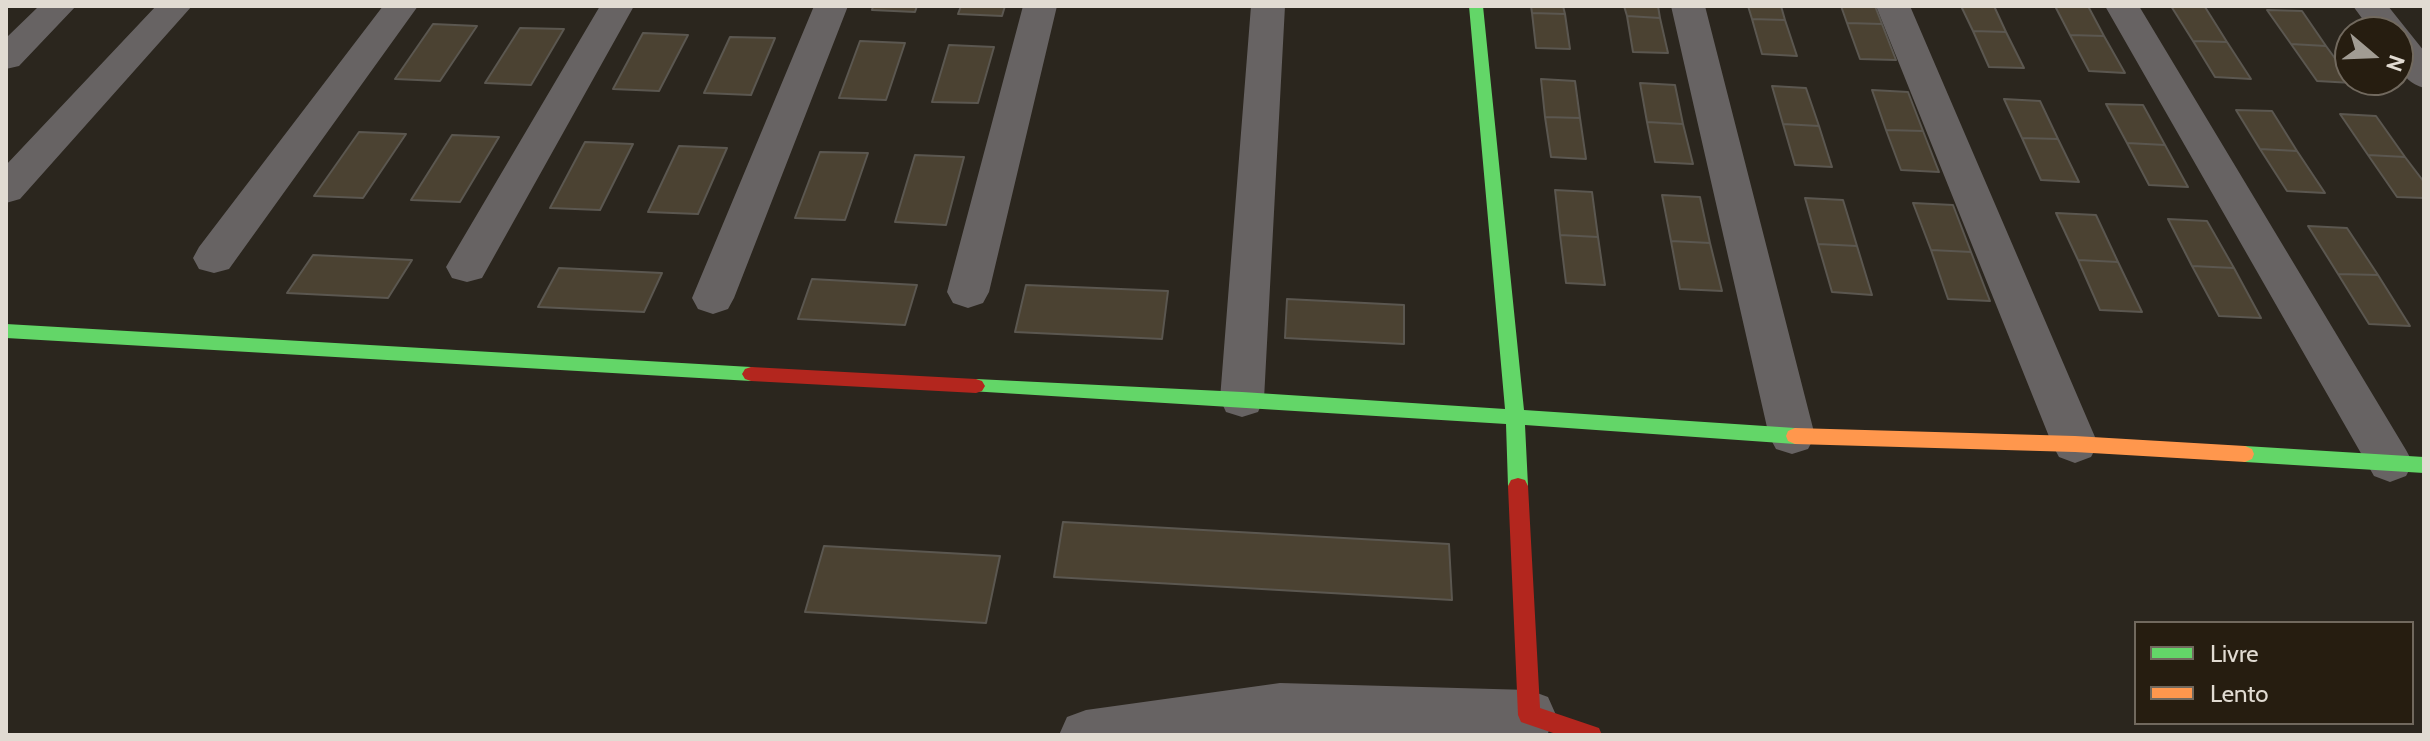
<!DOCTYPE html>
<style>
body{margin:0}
#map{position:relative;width:2430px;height:741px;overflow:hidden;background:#2b261e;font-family:Cabin,sans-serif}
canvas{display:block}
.frame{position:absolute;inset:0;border:8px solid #e1dbd2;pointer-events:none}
.legend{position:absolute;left:2134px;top:621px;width:280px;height:104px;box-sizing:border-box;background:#261d10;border:2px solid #71695e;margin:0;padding:10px 14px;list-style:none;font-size:24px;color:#e1dbd2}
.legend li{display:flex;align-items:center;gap:16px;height:40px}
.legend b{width:40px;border:2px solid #71695e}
.north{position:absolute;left:2334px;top:16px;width:80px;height:80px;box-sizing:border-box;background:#261d10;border:2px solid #71695e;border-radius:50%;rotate:109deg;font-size:22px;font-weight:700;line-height:32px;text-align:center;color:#e1dbd2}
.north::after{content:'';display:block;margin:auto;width:28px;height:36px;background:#a19c93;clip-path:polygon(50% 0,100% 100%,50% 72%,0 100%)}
</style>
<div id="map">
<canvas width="2430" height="741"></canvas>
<div class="frame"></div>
<ul class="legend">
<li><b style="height:10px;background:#63d668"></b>Livre</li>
<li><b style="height:10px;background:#ff974d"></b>Lento</li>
</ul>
<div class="north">N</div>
</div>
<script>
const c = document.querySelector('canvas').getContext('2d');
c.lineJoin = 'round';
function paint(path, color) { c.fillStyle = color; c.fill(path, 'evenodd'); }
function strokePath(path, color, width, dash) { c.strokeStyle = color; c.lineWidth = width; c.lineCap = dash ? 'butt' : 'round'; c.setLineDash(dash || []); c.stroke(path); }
const building = new Path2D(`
 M873 6H917L915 12 872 10Z
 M961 6H1005L1002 16 958 14Z
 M1531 6H1563L1565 14 1532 13Z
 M1624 6H1658L1660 18 1627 16Z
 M1748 6H1781L1785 20 1752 19Z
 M1841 6H1875L1882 24 1847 23Z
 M1961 6H1994L2006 32 1973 31Z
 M2055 6H2088L2104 36 2070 35Z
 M2171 6 2205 7 2227 42 2193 41Z
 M2267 10 2302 11 2326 46 2291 44Z
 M1532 13 1565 14 1570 49 1536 48Z
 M1627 16 1660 18 1668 53 1633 52Z
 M1752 19 1785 20 1797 56 1762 54Z
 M1847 23 1882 24 1896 60 1860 59Z
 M433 24 477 26 440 81 395 79Z
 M520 28 564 29 531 85 485 83Z
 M1973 31 2006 32 2024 68 1989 67Z
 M643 33 688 35 659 91 613 89Z
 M2070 35 2104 36 2125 73 2089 71Z
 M730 37 775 38 751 95 704 93Z
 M860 41 905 43 886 100 839 98Z
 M2193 41 2227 42 2251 79 2215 77Z
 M2291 44 2326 46 2353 83 2317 81Z
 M949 45 994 47 978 103 932 102Z
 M1541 79 1575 81 1580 118 1545 117Z
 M1640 83 1675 85 1683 124 1647 122Z
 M1772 86 1806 88 1819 126 1783 124Z
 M1872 90 1908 92 1923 131 1886 130Z
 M2004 99 2040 101 2058 139 2022 138Z
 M2106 104 2143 105 2165 145 2127 143Z
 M2236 110 2272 111 2297 151 2260 149Z
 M2340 114 2376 116 2405 157 2368 155Z
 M1545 117 1580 118 1586 159 1551 157Z
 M1647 122 1683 124 1693 164 1655 162Z
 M1783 124 1819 126 1832 167 1795 165Z
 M1886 130 1923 131 1939 172 1901 170Z
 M359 132 406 134 363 198 314 196Z
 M452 135 499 137 460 202 411 200Z
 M2022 138 2058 139 2079 182 2041 180Z
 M585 142 633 144 600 210 550 208Z
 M2127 143 2165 145 2188 187 2149 185Z
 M679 146 727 148 698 214 648 212Z
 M2260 149 2297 151 2325 193 2287 191Z
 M820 152 868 153 845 220 795 218Z
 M915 155 964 157 946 225 895 222Z
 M2368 155 2405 157 2424 182V198L2397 197Z
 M1555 190 1592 192 1598 237 1560 235Z
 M1662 195 1700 197 1710 243 1671 241Z
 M1805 198 1843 200 1857 246 1818 244Z
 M1913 203 1953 205 1971 252 1931 250Z
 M2056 213 2096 215 2118 262 2078 260Z
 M2168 219 2207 221 2234 268 2192 266Z
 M2308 226 2347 228 2378 275 2338 274Z
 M1560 235 1598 237 1605 285 1566 283Z
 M1671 241 1710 243 1722 291 1680 289Z
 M1818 244 1857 246 1872 295 1832 292Z
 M1931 250 1971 252 1990 301 1948 299Z
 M313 255 412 260 388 298 287 293Z
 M2078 260 2118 262 2142 312 2100 310Z
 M2192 266 2234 268 2261 318 2219 316Z
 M559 268 662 273 644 312 538 307Z
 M2338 274 2378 275 2410 326 2369 324Z
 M812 279 917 285 905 325 798 319Z
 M1026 285 1168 291 1162 339 1015 332Z
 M1287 299 1404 305V344L1285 338Z
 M1063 522 1449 544 1452 600 1054 577Z
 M824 546 1000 556 986 623 805 612Z`);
paint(building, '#4b4232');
strokePath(building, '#5b5750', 2);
paint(new Path2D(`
 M39 6H76L19 66 6 69V38Z
 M156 6H192L20 199 6 203V165Z
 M383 6H418L229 269 214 273 199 269 193 258 199 247Z
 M600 6H634L482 278 467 282 452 278 446 267Z
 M814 6H848L734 298 728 309 713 314 698 309 692 298Z
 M1023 6H1057L989 292 983 303 968 308 953 303 947 292Z
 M1251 6H1285L1264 399 1258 412 1242 417 1226 412 1220 399Z
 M1671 6H1705L1815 436 1808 449 1792 454 1776 449 1769 436Z
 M1876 6H1910L2098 444 2091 457 2075 463 2059 457 2052 444Z
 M2105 6H2139L2406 450 2413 463 2406 476 2390 482 2374 476Z
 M2353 6H2388L2424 51V88C2396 80 2398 57 2398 32H2372Z
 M1280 683 1529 690 1548 697 1556 715 1548 733 1542 735H1059L1067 717 1086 710Z`), '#676363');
paint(new Path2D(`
 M1469 6H1483L1524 410 1795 428 1802 431 1804 436 1802 441 1795 444 1525 425 1528 486 1525 492 1518 494 1511 492 1508 486 1506 424 970 391 967 386 970 381 976 379 1242 392 1505 409Z
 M6 324 751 367 757 369 760 374 757 379 751 381 6 338Z
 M2245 446 2424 457V473L2245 462 2238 459 2236 454 2238 449Z`), '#63d668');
paint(new Path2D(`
 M1795 428 2075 436 2245 446 2252 449 2254 454 2252 459 2245 462 2075 452 1795 444 1788 441 1786 436 1788 431Z`), '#ff974d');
paint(new Path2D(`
 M751 367 976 379 982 381 985 386 982 391 976 393 751 381 745 379 742 374 745 369Z
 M1518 478 1525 480 1528 486 1540 708 1599 728 1602 735H1559L1521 722 1518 715 1508 486 1511 480Z`), '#b3261e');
</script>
